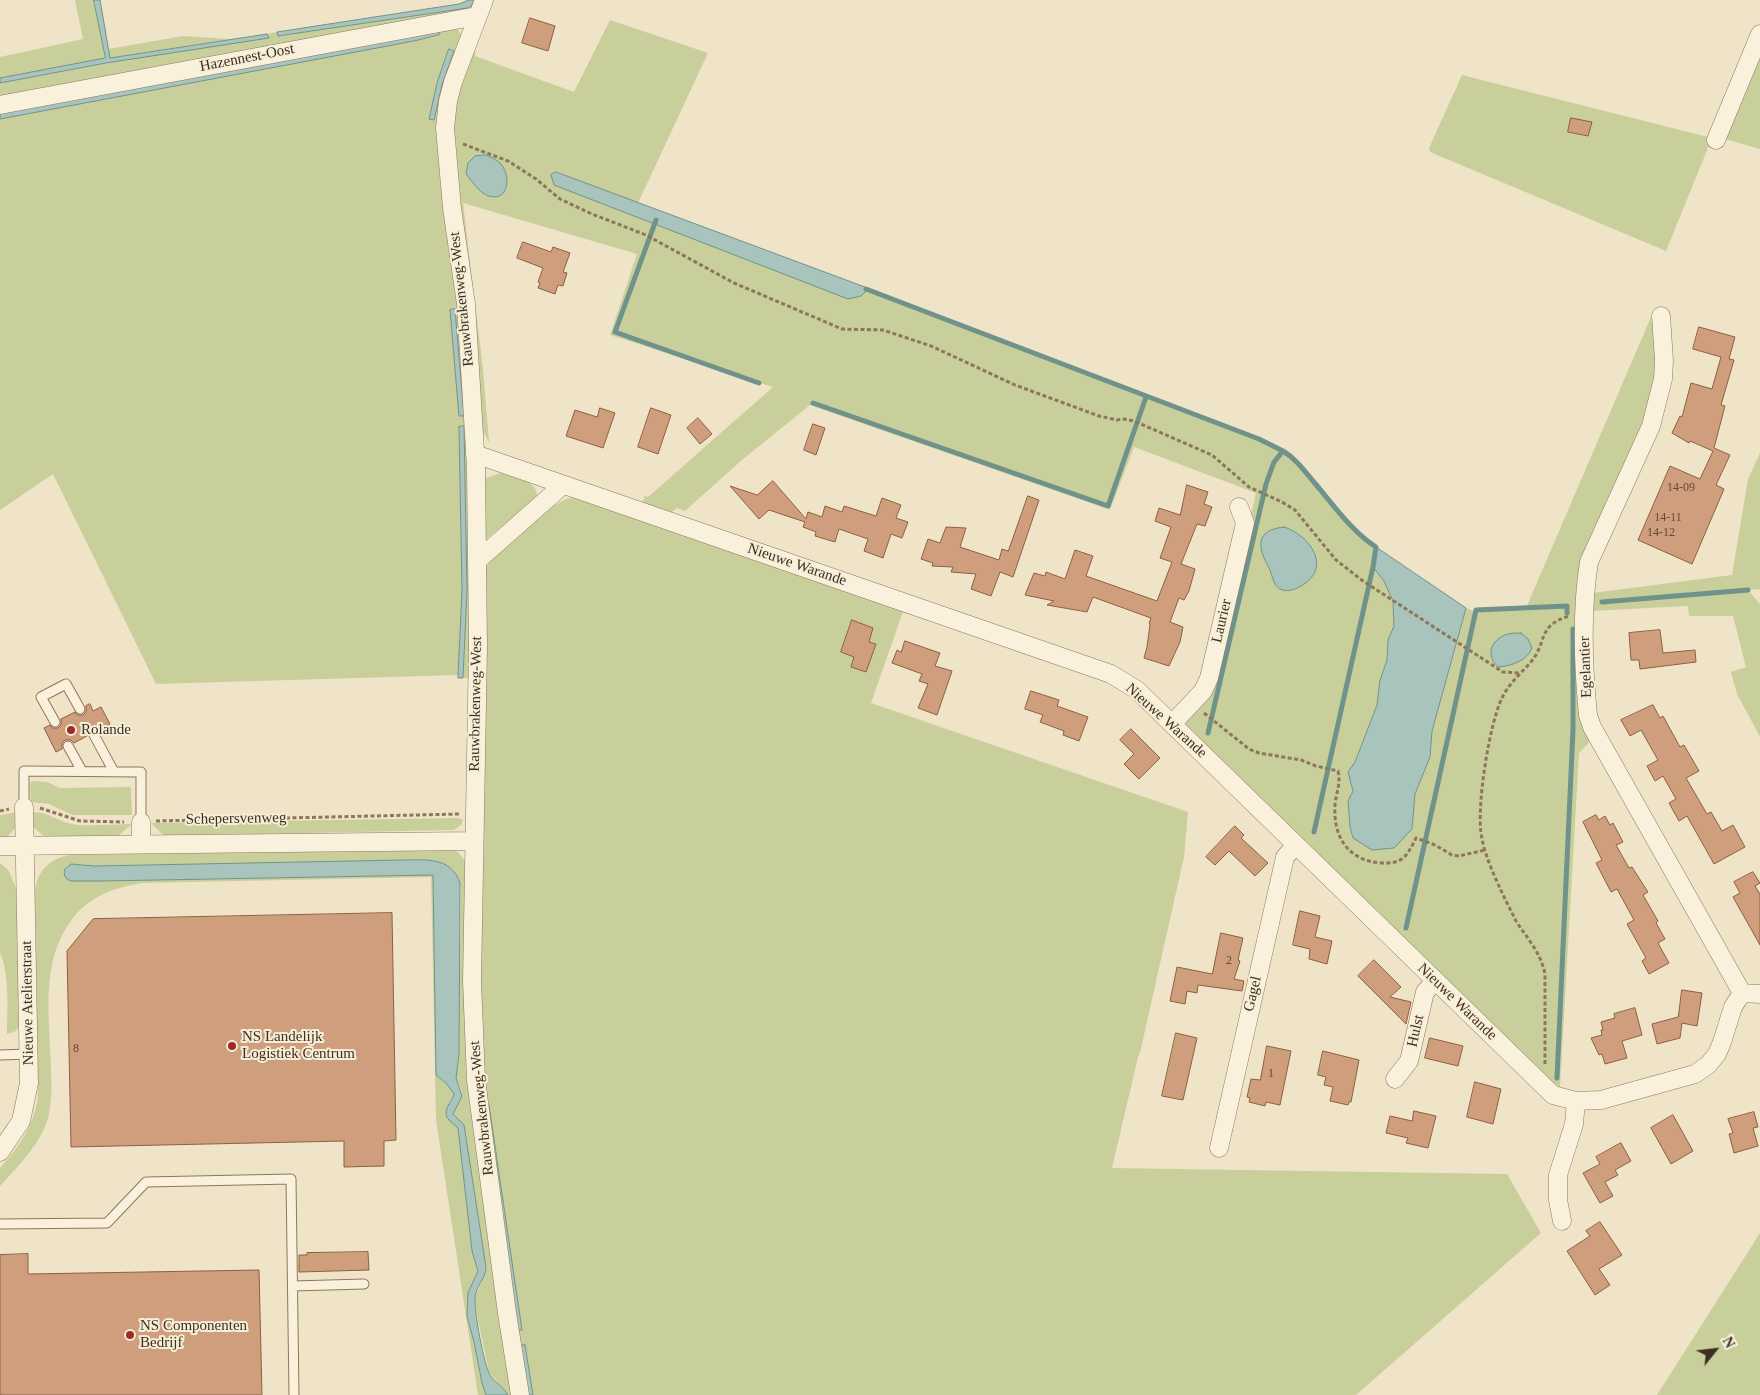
<!DOCTYPE html>
<style>
body{margin:0}
#map{position:relative;width:1760px;height:1395px;overflow:hidden;background:#f0e4c8;font-family:Georgia,serif}
canvas{display:block}
.north{position:absolute;left:1690px;top:1325px;width:50px;height:50px;-webkit-text-stroke:4px #f7eed8;paint-order:stroke;rotate:61deg;font-size:14px;font-weight:700;line-height:20px;text-align:center;color:#3d2e20}
.north::after{content:'';display:block;margin:auto;width:18px;height:22px;background:#3d2e20;clip-path:polygon(50% 0,100% 100%,50% 72%,0 100%)}
</style>
<div id="map">
<canvas width="1760" height="1395"></canvas>
<div class="north">N</div>
</div>
<script>
const c = document.querySelector('canvas').getContext('2d');
c.lineJoin = 'round';
function paint(path, color) { c.fillStyle = color; c.fill(path, 'evenodd'); }
function strokePath(path, color, width, dash) { c.strokeStyle = color; c.lineWidth = width; c.lineCap = dash ? 'butt' : 'round'; c.setLineDash(dash || []); c.stroke(path); }
function write(font, color, halo, rows, align = 'center') {
  c.font = font + ' Georgia,serif'; c.lineWidth = 4; c.setLineDash([]); c.textBaseline = 'middle'; c.strokeStyle = halo; c.fillStyle = color; for (const [text, x, y, turn = 0] of rows) {
    c.save(); c.translate(x, y); c.rotate((+turn || 0) * Math.PI / 180); c.textAlign = isNaN(turn) ? turn : align; if (halo) c.strokeText(text, 0, 0); c.fillText(text, 0, 0); c.restore();
  }
}
paint(new Path2D(`
 M75 0H94L105 58 0 78V57L83 39Z
 M475 0H479L473 9 0 100V83L277 32 279 36 467 8 471 6Z
 M610 20 708 53 638 203 556 172 861 296 866 291 1269 443 1288 452 1296 459 1365 540 1376 547 1373 567 1384 581 1393 601 1394 626 1388 640 1387 660 1380 680 1377 705 1355 762 1349 772 1353 791 1348 801 1350 827 1353 838 1412 829 1415 794 1430 757 1432 731 1466 608 1476 612 1526 608 1651 317 1658 348V371L1645 419 1585 557 1591 740 1579 753 1560 1087 1547 1079 1185 725 1186 717 1212 685 1256 493 1134 447 1110 510 810 405 742 460 685 511 677 508 669 514 642 504 645 496 648 497 773 387 610 335 637 254 463 203 483 369 489 442 488 441 478 421 450 125 466 58 476 52 475 56 574 92Z
 M457 28 462 36 449 77 464 344 472 678H463L467 591 464 426 459 427 462 591 458 675 156 684 53 474 0 510V119L414 41 439 36V32L0 114V109ZM449 49 454 51 442 85 434 119 429 118 437 83ZM455 309 463 416 459 415 450 310Z
 M183 36 231 39 110 58 108 49Z
 M1760 55V149L1725 139Z
 M1462 75 1712 138 1666 251 1430 152 1429 148Z
 M1760 453V589L1748 590 1760 604V737L1737 694 1731 672 1746 667 1733 616H1689L1688 606 1591 611 1592 593 1732 575 1748 479Z
 M500 473C512 477 539 480 537 497L484 541 481 480Z
 M569 498 579 499 904 609 871 703 1188 812 1184 857 1140 1053H1139L1112 1168 1507 1174 1541 1233 1356 1395H533L525 1346H520L478 1079 481 574C494 552 545 507 569 498ZM489 1105 522 1330H518Z
 M33 781 47 782 60 788 129 787 131 788 132 815H72L49 804 31 802 30 783Z
 M17 812 18 825 6 838 0 839V815Z
 M31 812C47 811 57 821 72 824 91 827 113 824 132 824L118 836 45 837 32 826Z
 M458 818 463 820 461 825 454 830 164 836 151 823Z
 M449 849 458 852 466 862V955L514 1395H508L489 1372 475 1306C474 1289 485 1282 486 1267L464 1125 455 1118 453 1112 462 1092 456 1078 459 1054 461 888C455 856 426 860 402 860L94 866C83 865 69 861 64 871L102 881 433 875 436 1075 446 1083 454 1094 446 1112C447 1121 454 1122 458 1128L472 1251 478 1271 468 1293 467 1316 474 1342 482 1383 486 1395H478L436 1120 431 877 143 883C116 887 90 896 73 918 39 961 50 1018 51 1069 52 1085 52 1102 48 1118 40 1145 19 1165 0 1186V1168C20 1145 33 1128 38 1097L35 891C37 871 51 857 71 855Z
 M0 863 9 871 17 890 19 1026 16 1031 7 1034C7 1010 10 975 0 953Z
 M1760 1233V1395H1657Z`), '#c9cf9b');
const water = new Path2D(`
 M94 0H100L110 58 267 34 269 38 106 63 0 83V78L105 58Z
 M469 0H475L471 6 467 8 278 36 277 32 459 4Z
 M439 31V35L414 41 0 119V114Z
 M449 49 454 51 442 85 434 120 429 119 437 83Z
 M486 155C491 157 497 160 500 163 511 174 510 202 489 196 479 193 473 182 466 174L468 163 475 156Z
 M556 172 865 287 866 291 861 296 848 299 554 185 551 175Z
 M455 309 464 416H459L450 310Z
 M464 426 467 591 463 678H458V675L462 591 459 427Z
 M1284 527C1310 535 1333 568 1301 586 1296 589 1288 592 1283 590 1273 588 1273 576 1269 568 1258 548 1254 530 1284 527Z
 M1376 547 1466 608 1432 731 1430 757 1415 794 1412 829 1394 848 1372 850 1353 838 1350 827 1348 801 1353 791 1348 772 1355 762 1377 705 1380 680 1387 660 1388 640 1394 626 1393 601 1384 581 1373 567Z
 M1521 633 1528 639 1532 648C1527 661 1511 666 1498 667 1486 656 1490 641 1505 635 1509 633 1516 633 1521 633Z
 M402 860C425 860 451 856 460 883L459 1054 456 1078 462 1096 453 1114 464 1125 486 1267C486 1279 475 1286 475 1299 474 1311 484 1365 490 1375 495 1383 504 1387 508 1395H486L482 1383 474 1342 467 1316 468 1293 478 1271 472 1251 458 1128C455 1125 452 1123 449 1120 441 1110 452 1103 454 1094L446 1083 436 1075 433 875 102 881H71C65 879 63 874 65 869L71 864 94 866Z
 M486 1105H489L522 1330H518Z
 M525 1345 533 1395H526L519 1346Z`);
paint(water, '#a9c4bc');
strokePath(water, '#6f938a', 1);
strokePath(new Path2D(`
 M656 220 615 332 759 383
 M866 289 1259 439 1283 451
 M813 403 1108 506 1146 397
 M1602 602 1748 590
 M1208 733 1266 484 1274 462 1283 451C1295 458 1304 470 1313 481 1332 503 1352 532 1376 547L1373 567 1314 832
 M1406 928 1476 610 1567 606V613
 M1557 1078 1573 730V629`), '#6f938a', 5);
const building = new Path2D(`
 M530 18 555 26 548 51 522 43Z
 M1571 118 1592 122 1588 136 1568 132Z
 M523 242 551 252 553 247 570 253 563 272 567 273 563 286 558 285 555 294 538 288 540 283 538 282 543 268 517 258Z
 M1699 327 1735 337 1729 359 1734 360 1721 405 1725 406 1714 448 1730 455 1716 485 1724 489 1692 564 1638 540 1670 466 1700 479 1713 451 1690 441 1689 443 1672 433 1680 416 1682 417 1691 383 1712 389 1721 357 1693 349Z
 M600 408 615 413 603 448 566 436 575 410 597 417Z
 M651 408 671 415 658 454 638 447Z
 M698 418 712 434 700 444 687 428Z
 M813 424 825 428 816 455 804 450Z
 M773 481 806 519 808 512 822 517 825 506 842 512 844 506 876 516 882 498 901 505 896 518 908 522 902 538 891 534 883 558 864 551 868 539 839 529 835 542 815 536 816 532 803 527 805 522 769 510 759 519 730 486 757 495Z
 M1187 485 1208 492 1204 504 1212 507 1205 526 1197 524 1181 564 1195 569 1189 591 1184 600 1179 598 1170 622 1183 627 1180 642 1169 666 1144 658 1147 647 1150 624 1149 623 1151 618 1093 597 1087 612 1047 605 1054 601 1025 595 1034 573 1045 576 1046 572 1065 579 1075 550 1093 556 1086 576 1157 601 1172 562 1160 558 1171 527 1155 521 1159 508 1180 515Z
 M1028 496 1039 500 1013 577 1000 572 991 596 971 589 976 574 951 572 953 567 932 566 933 563 921 559 928 539 940 543 946 527 966 528 960 547 999 560 1002 549 1008 551Z
 M852 620 873 628 869 642 876 644 866 672 851 667 854 657 841 652Z
 M1660 630 1663 653 1695 650 1696 662 1640 669 1639 660H1631L1629 633Z
 M905 641 940 653 935 666 952 671 937 715 918 708 928 684 919 681 922 674 892 663 897 650 901 652Z
 M1031 691 1059 700 1057 706 1088 717 1079 741 1063 735 1064 731 1040 722 1043 715 1025 709Z
 M90 704 93 711 101 707 110 724 98 730 96 727H90L87 730V736L74 743 71 740H65L62 743V749L56 752 44 728 50 725 52 728H58L61 725V719L75 712 77 715H83L86 712V706Z
 M1653 705 1660 718 1663 716 1680 747 1684 745 1699 771 1686 778 1707 814 1711 812 1722 831 1733 825 1745 847 1714 864 1687 816 1679 821 1669 803 1676 799 1663 776 1655 781 1647 766 1658 760 1641 730 1630 736 1621 720Z
 M1131 729 1160 758 1139 779 1124 764 1134 754 1120 740Z
 M1596 815 1599 820 1605 816 1610 825 1613 823 1623 842 1616 845 1629 868 1632 867 1648 892 1643 895 1658 921 1656 923 1665 939 1658 943 1669 963 1649 974 1642 961 1646 958 1627 924 1634 920 1617 889 1611 892 1596 863 1602 860 1583 822Z
 M1235 826 1244 835 1241 838 1268 863 1255 876 1229 851 1215 865 1206 857Z
 M1753 872 1760 883 1755 886 1760 894V945L1733 897 1740 893 1734 882Z
 M1300 911 1320 916 1315 937 1332 941 1327 964 1309 959 1310 949 1293 945Z
 M392 913 396 1140 384 1141V1166L344 1167V1141L71 1147 67 951 93 919Z
 M1221 933 1243 938 1238 960 1240 961 1234 979 1244 981 1242 991 1198 985 1197 993 1187 991 1185 1004 1170 1001 1177 967 1212 974Z
 M1374 960 1401 987 1390 997 1411 1002 1406 1024 1358 976Z
 M1682 990 1702 993 1697 1026 1682 1023 1680 1038 1657 1044 1652 1024 1678 1017Z
 M1635 1008 1642 1035 1622 1041 1627 1058 1605 1064 1602 1054 1599 1055 1591 1038 1602 1035 1601 1030H1603L1601 1022 1615 1018 1614 1014Z
 M1176 1033 1197 1038 1183 1100 1162 1096Z
 M1430 1038 1463 1046 1458 1066 1425 1058Z
 M1267 1046 1291 1051 1280 1105 1266 1102 1265 1106 1249 1102 1250 1098 1247 1097 1251 1079 1260 1080Z
 M1323 1051 1359 1060 1351 1102H1349L1348 1105 1330 1101 1333 1087 1324 1085 1326 1077 1318 1075Z
 M1475 1082 1501 1089 1493 1124 1467 1117Z
 M1414 1111 1436 1116 1428 1148 1406 1143 1408 1138 1386 1133 1390 1116 1412 1121Z
 M1754 1112 1758 1127 1753 1128 1758 1146 1734 1153 1729 1134 1733 1133 1728 1119Z
 M1673 1115 1693 1151 1671 1164 1651 1128Z
 M1621 1143 1631 1161 1615 1170 1618 1175 1605 1182 1613 1196 1600 1203 1583 1173 1600 1164 1596 1157Z
 M1600 1222 1622 1255 1599 1269 1610 1285 1595 1295 1567 1251 1590 1236 1586 1231Z
 M368 1252 369 1270 299 1272V1255H307V1253Z
 M28 1254V1274L259 1270 262 1395H0V1255Z`);
paint(building, '#cf9f7d');
strokePath(building, '#8d5f41', 1);
const lane = new Path2D(`
 M55 722 41 697 66 684 80 709
 M93 733 114 772
 M68 746 82 771
 M24 807V771L141 772V822
 M0 1055 28 1054
 M0 1224 107 1223 146 1182 291 1179 294 1395
 M293 1286 364 1284`);
const street = new Path2D(`
 M484 0 453 82 448 101 445 128 452 208 466 304 476 467 478 647 472 981 476 1080 507 1313 520 1395
 M0 105 477 16
 M1716 140 1760 34
 M1661 316 1664 361 1663 379 1651 426 1589 562C1581 612 1583 665 1588 715L1592 727 1742 993
 M475 454 1111 674 1137 690 1553 1095 1576 1101 1601 1100 1695 1074 1708 1065 1717 1054 1722 1042 1733 1007 1742 993 1760 994
 M477 561 563 485
 M1172 724 1203 691 1209 678 1245 523 1239 507
 M141 822V844
 M0 846 474 841
 M1395 1079 1409 1061 1425 992 1435 981
 M1219 1148 1285 857 1296 845
 M0 1152 21 1121 29 1083 24 807
 M1562 1221 1558 1200V1175L1574 1124 1576 1101`);
strokePath(lane, '#8d765c', 11);
strokePath(street, '#8d765c', 19);
strokePath(new Path2D(`
 M463 144 508 161 536 179 560 199 592 214 646 235 734 283 842 329 883 330 931 346 1015 385 1099 416 1117 420 1125 419 1134 421 1212 455 1249 487 1282 502 1295 510 1336 560 1363 581 1503 672 1519 673
 M1204 713 1249 749 1259 753 1301 760 1316 766 1338 771C1341 785 1336 792 1335 805 1333 837 1348 861 1382 863 1403 864 1407 856 1416 838L1435 845 1452 855 1459 856 1485 850
 M40 808 80 821 124 822
 M0 811 9 809
 M156 821 459 814
 M1545 1064V974C1541 953 1527 938 1516 921 1512 913 1508 905 1504 897 1495 877 1484 855 1481 833 1477 804 1489 725 1502 698 1508 685 1520 674 1530 663 1548 643 1536 626 1569 616`), '#8d765c', 3, [4, 2.5]);
strokePath(lane, '#faf1dc', 9);
strokePath(street, '#faf1dc', 18);
for (const [x, y, r, color] of [
 [71,730,5,"#9e2a2b"],
 [232,1046,5,"#9e2a2b"],
 [130,1335,5,"#9e2a2b"]
]) { const dot = new Path2D(); dot.arc(x, y, r, 0, 2 * Math.PI); c.fillStyle = color; c.fill(dot); strokePath(dot, '#f7eed8', 2); }
write('12px', '#624a37', null, [
 ["14-09",1681,488],
 ["14-11",1668,518],
 ["14-12",1661,533],
 ["2",1229,961],
 ["8",76,1049],
 ["1",1271,1074]
]);
write('15px', '#3d2e20', '#f7eed8', [
 ["Hazennest-Oost",247,58,-11],
 ["Rauwbrakenweg-West",462,299,-96],
 ["Nieuwe Warande",797,565,19],
 ["Laurier",1222,621,-77],
 ["Egelantier",1586,667,-92],
 ["Rauwbrakenweg-West",476,704,-89],
 ["Nieuwe Warande",1166,721,42],
 ["Schepersvenweg",236,819,-1],
 ["Gagel",1253,994,-77],
 ["Nieuwe Warande",1457,1002,44],
 ["Nieuwe Atelierstraat",28,1003,-91],
 ["Hulst",1416,1031,-77],
 ["Rauwbrakenweg-West",482,1108,-96]
]);
write('15px', '#3d2e20', '#f7eed8', [
 ["Rolande",81,730],
 ["NS Landelijk",242,1037],
 ["Logistiek Centrum",242,1054],
 ["NS Componenten",140,1326],
 ["Bedrijf",140,1343]
], 'left');
</script>
